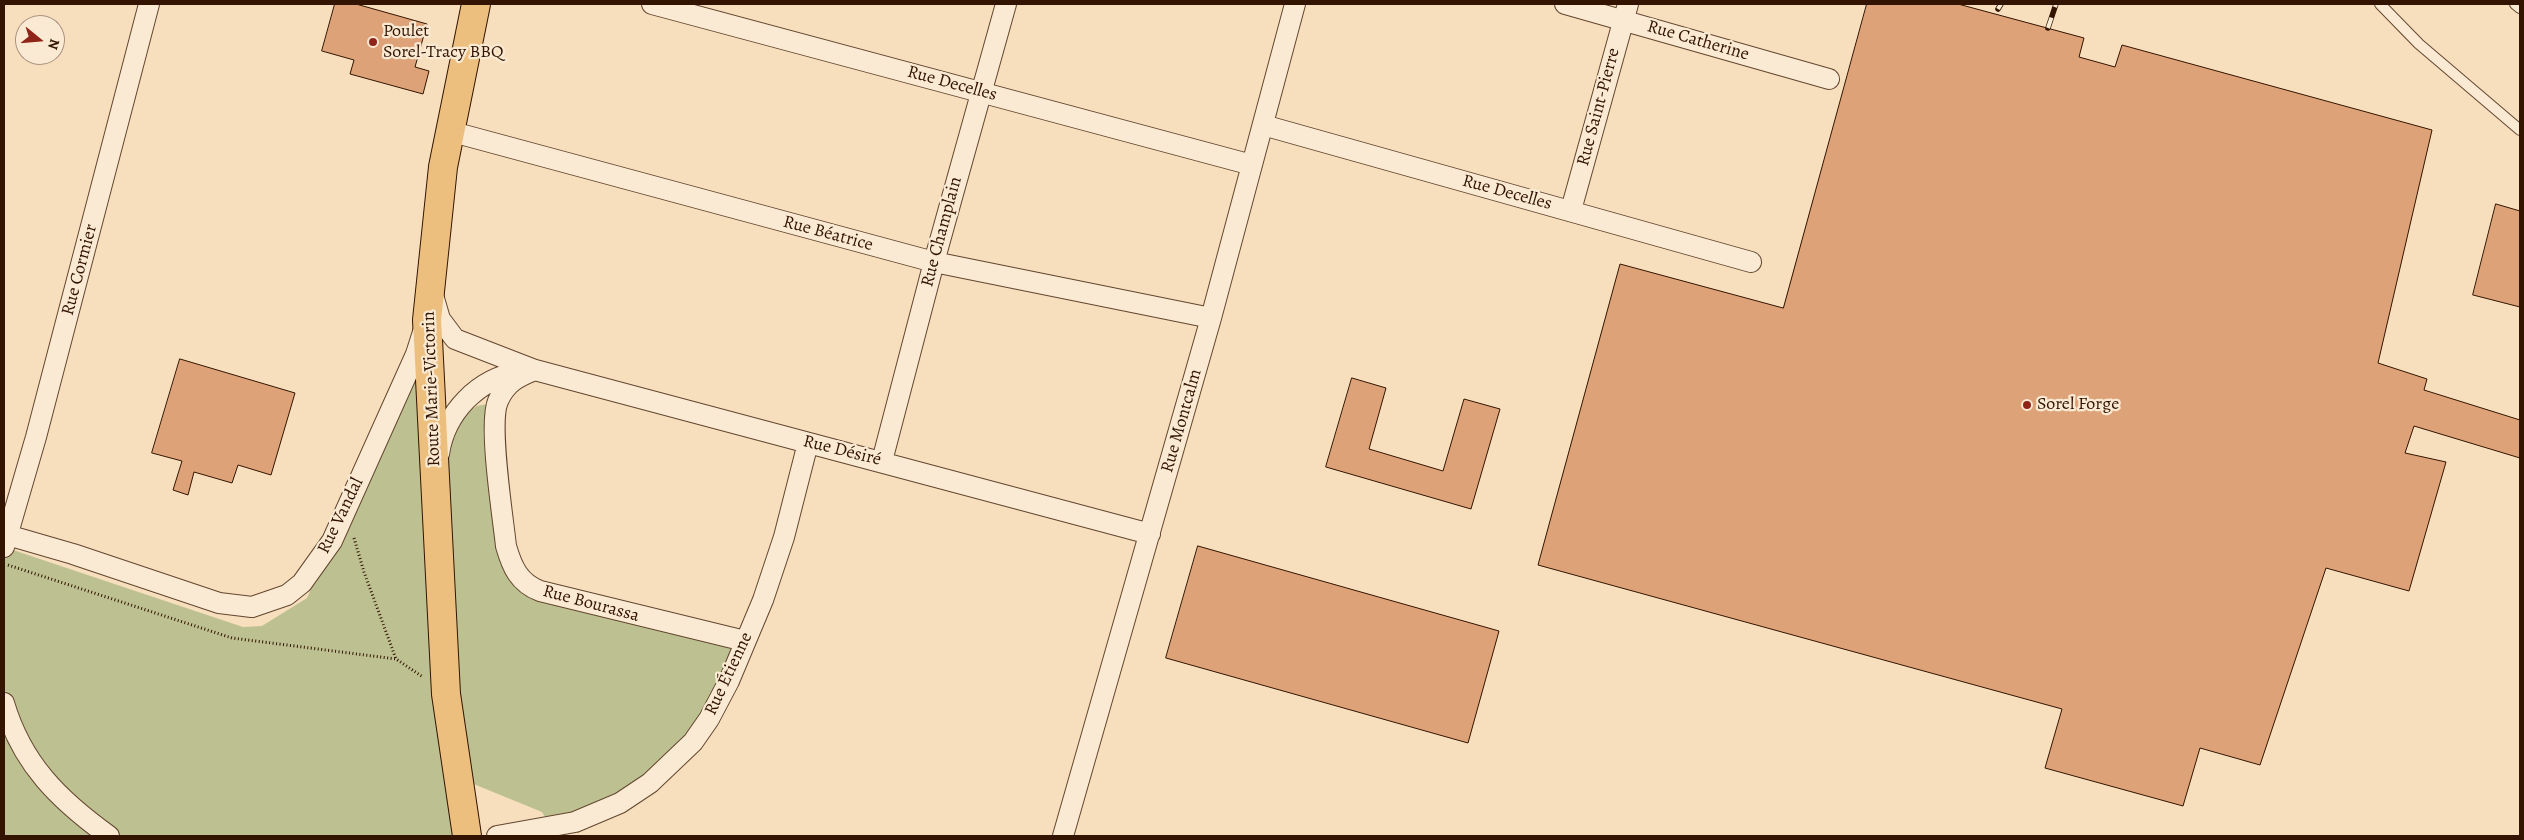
<!DOCTYPE html>
<meta charset="utf-8">
<style>
body{margin:0}
#map{position:relative;width:2524px;height:840px;overflow:hidden;background:#f7debc;font-family:Alegreya,serif}
canvas{display:block}
.frame{position:absolute;inset:0;border:5px solid #321400;pointer-events:none}
.north{position:absolute;left:15px;top:15px;width:50px;height:50px;box-sizing:border-box;background:#faead3;border:1px solid #aa947f;border-radius:50%;rotate:107deg;font-size:14px;font-weight:700;line-height:20px;text-align:center;color:#321400}
.north::after{content:'';display:block;margin:auto;width:18px;height:22px;background:#8f2418;clip-path:polygon(50% 0,100% 100%,50% 72%,0 100%)}
</style>
<div id="map">
<canvas width="2524" height="840"></canvas>
<div class="frame"></div>
<div class="north">N</div>
</div>
<script>
const c = document.querySelector('canvas').getContext('2d');
c.lineJoin = 'round';
function paint(path, color) { c.fillStyle = color; c.fill(path, 'evenodd'); }
function strokePath(path, color, width, dash) { c.strokeStyle = color; c.lineWidth = width; c.lineCap = dash ? 'butt' : 'round'; c.setLineDash(dash || []); c.stroke(path); }
function write(font, color, halo, rows, align = 'center') {
  c.font = font + ' Alegreya,serif'; c.lineWidth = 4.5; c.setLineDash([]); c.textBaseline = 'middle'; c.strokeStyle = halo; c.fillStyle = color; for (const [text, x, y, turn = 0] of rows) {
    c.save(); c.translate(x, y); c.rotate((+turn || 0) * Math.PI / 180); c.textAlign = isNaN(turn) ? turn : align; if (halo) c.strokeText(text, 0, 0); c.fillText(text, 0, 0); c.restore();
  }
}
paint(new Path2D(`
 M416 354 435 477 461 417 477 406 497 402 519 577 745 641 729 681 650 783 552 828 542 812 459 778 464 836H4V547L243 627 262 626 307 598Z`), '#bdc191');
const building = new Path2D(`
 M335 4H356L427 24 415 67 429 71 423 94 350 74 354 60 322 51Z
 M1867 4H1958L2084 38 2079 57 2115 67 2122 45 2432 130 2378 363 2427 379 2424 390 2520 420V458L2414 426 2405 453 2446 462 2409 591 2326 568 2260 765 2200 748 2183 806 2045 768 2062 709 1538 565 1620 264 1783 308Z
 M2496 204 2520 211V307L2473 295Z
 M180 359 295 393 271 475 238 465 232 483 194 472 188 495 173 490 182 461 152 453Z
 M1352 378 1386 388 1369 449 1443 471 1464 399 1500 409 1471 509 1326 467Z
 M1198 546 1499 631 1468 743 1166 658Z`);
paint(building, '#dea279');
strokePath(building, '#321400', 1);
const lane = new Path2D(`
 M2380 4 2419 44 2520 130
 M2515 4 2520 8`);
const street = new Path2D(`
 M652 4 1252 165
 M1565 4 1829 79
 M1263 125 1751 262
 M449 131 934 262 1211 318
 M1571 210 1628 4
 M433 295 440 319 455 339 535 370 1150 534
 M535 370C517 377 506 383 498 401 488 424 503 517 506 546 512 567 519 583 540 591L745 641
 M439 454C445 413 478 378 520 372
 M882 461 934 262 1006 4
 M4 534 73 554 219 603 252 607 287 595 302 583 332 541 416 354 423 332
 M4 547 36 437 149 4
 M4 703C22 764 59 800 109 836
 M497 836 575 822 620 803 650 783 693 742 709 719 729 681 763 600 784 537 808 443
 M1063 836 1211 318 1295 4`);
const primary = new Path2D(`
 M467 836 446 694 427 320 443 167 476 4`);
strokePath(lane, '#63462f', 12);
strokePath(street, '#63462f', 22);
strokePath(primary, '#321400', 30);
strokePath(new Path2D(`
 M354 538 364 572 396 659
 M8 565 232 638 396 659 423 677`), '#321400', 3, [1, 2.5]);
strokePath(lane, '#faead3', 10);
strokePath(street, '#faead3', 20);
strokePath(primary, '#ecbf7e', 28);
const rail = new Path2D(`
 M1998 9 2001 4
 M2048 28 2056 4`);
strokePath(rail, '#321400', 5.5);
strokePath(rail, '#faead3', 4, [11]);
for (const [x, y, r, color] of [
 [373,42,5,"#8f2418"],
 [2027,405,5,"#8f2418"]
]) { const dot = new Path2D(); dot.arc(x, y, r, 0, 2 * Math.PI); c.fillStyle = color; c.fill(dot); strokePath(dot, '#faead3', 2); }
write('18px', '#321400', '#faead3', [
 ["Poulet",383,32],
 ["Sorel-Tracy BBQ",383,53],
 ["Sorel Forge",2037,405]
], 'left');
write('18px', '#321400', '#faead3', [
 ["Rue Catherine",1698,41,16],
 ["Rue Decelles",952,84,15],
 ["Rue Saint-Pierre",1599,107,-75],
 ["Rue Decelles",1507,193,15],
 ["Rue Champlain",942,232,-75],
 ["Rue Béatrice",828,234,15],
 ["Rue Cormier",80,270,-75],
 ["Route Marie-Victorin",432,389,-92],
 ["Rue Montcalm",1182,421,-74],
 ["Rue Désiré",842,451,14],
 ["Rue Vandal",341,516,-64],
 ["Rue Bourassa",591,604,15],
 ["Rue Étienne",729,674,-65]
]);
</script>
